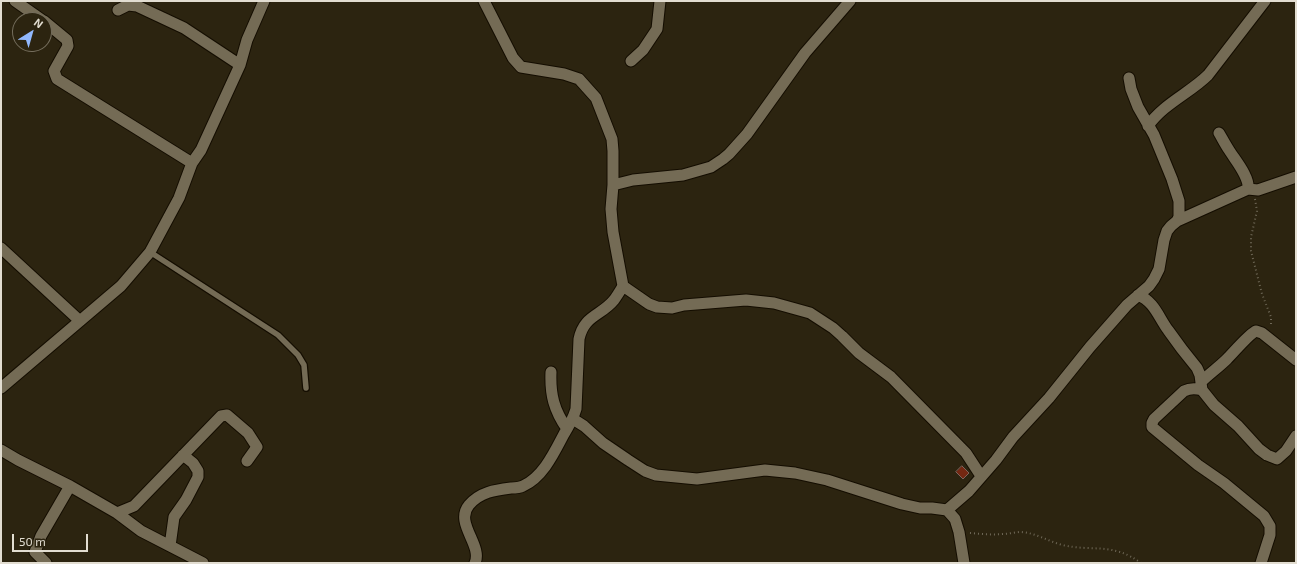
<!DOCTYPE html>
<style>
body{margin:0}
#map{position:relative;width:1297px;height:564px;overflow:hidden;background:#2c2410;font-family:"Exo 2",sans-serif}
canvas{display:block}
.frame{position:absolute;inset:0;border:2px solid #e2ddd1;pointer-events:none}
.north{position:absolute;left:12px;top:12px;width:40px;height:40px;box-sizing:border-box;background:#2c2410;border:1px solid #756e5d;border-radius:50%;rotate:37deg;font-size:11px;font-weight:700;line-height:16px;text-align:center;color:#e2ddd1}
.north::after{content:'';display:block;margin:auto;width:14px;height:18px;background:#91b8fd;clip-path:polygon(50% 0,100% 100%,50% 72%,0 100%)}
.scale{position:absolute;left:12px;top:534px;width:76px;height:18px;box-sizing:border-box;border:2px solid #e2ddd1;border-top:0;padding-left:5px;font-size:12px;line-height:14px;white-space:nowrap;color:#e2ddd1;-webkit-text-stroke:3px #2c2410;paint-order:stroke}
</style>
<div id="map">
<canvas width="1297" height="564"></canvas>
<div class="frame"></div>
<div class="north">N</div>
<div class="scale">50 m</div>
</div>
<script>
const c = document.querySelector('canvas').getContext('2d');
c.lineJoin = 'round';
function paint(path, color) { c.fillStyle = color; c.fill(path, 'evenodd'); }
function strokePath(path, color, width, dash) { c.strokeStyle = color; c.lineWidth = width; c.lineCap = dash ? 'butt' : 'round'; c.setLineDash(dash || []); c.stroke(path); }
const building = new Path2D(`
 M962 466 969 473 963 479 956 472Z`);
paint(building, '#742812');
strokePath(building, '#7d645d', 1);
const service = new Path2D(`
 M150 252 278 335 298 355 304 365 306 388`);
const minor = new Path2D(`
 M15 1 42 20
 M118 10 128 5 137 6 184 28 240 65
 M44 21 67 40 68 46 54 71 57 79 192 163
 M631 61 643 50 657 29 660 1
 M1148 126C1163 104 1190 93 1208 75L1265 1
 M613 185 633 180 683 175 711 167 723 159 729 154 747 134 805 53 850 1
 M1248 189 1258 190 1296 177
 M1177 221 1248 189C1250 177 1235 160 1229 150 1225 144 1222 138 1219 133
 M1 248 80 321
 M623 286 649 304 657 307 672 308 684 305 746 300 774 303 810 313 833 328 842 336 859 353 891 377 966 453 981 476
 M1138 295C1154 301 1159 318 1168 330 1177 343 1187 356 1197 368L1200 375 1202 390 1214 405 1238 426 1259 449 1267 455 1277 459 1286 451 1296 436
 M551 372C550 395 554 410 567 429
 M1201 382C1209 374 1219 367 1227 359 1233 353 1250 333 1256 331L1262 333 1296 360
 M1 388 121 286 150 252 179 198 192 163 201 150 240 65 247 40 264 1
 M1202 390C1195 388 1190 388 1184 391L1154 419 1152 423V427L1198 465 1224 483 1264 516 1270 526V535L1261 563
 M573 419 584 426 603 443 628 460 645 471 656 475 697 479 765 470 795 473 827 480 902 504 920 508H932L947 510 955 519 959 532 964 563
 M1 450 18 460 70 486 117 513 141 531 203 563
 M947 510 969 491 996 460 1013 437 1049 398 1090 347 1127 305 1149 286 1154 279 1159 269 1164 240 1167 231 1171 226 1177 221 1179 217V201L1172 179 1154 135 1138 107 1131 89 1129 78
 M117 513 134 506 221 416 227 415 248 433 257 447 247 461
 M170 546 174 517 186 500 198 477V471L193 463 183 455
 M46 563 35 552 41 536 70 486
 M475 563C483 545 454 523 469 505 480 492 495 490 511 488 514 488 519 488 523 486 543 477 554 453 564 434 569 426 573 419 576 409L579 339C584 315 601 316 614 300 617 296 620 291 623 286L613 232 611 209 613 185V151L612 139 596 98 579 79 564 74 521 67 513 58 484 1`);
strokePath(service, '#140d00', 8);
strokePath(minor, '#140d00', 13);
strokePath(new Path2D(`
 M1255 199 1257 211 1251 237V251L1262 294 1271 317V326
 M970 533C981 534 992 535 1003 534 1009 534 1015 532 1021 532 1036 533 1048 541 1062 545 1093 552 1112 542 1141 563`), '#6f6857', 2, [1, 3]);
strokePath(service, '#746b55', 5.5);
strokePath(minor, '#746b55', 11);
</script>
